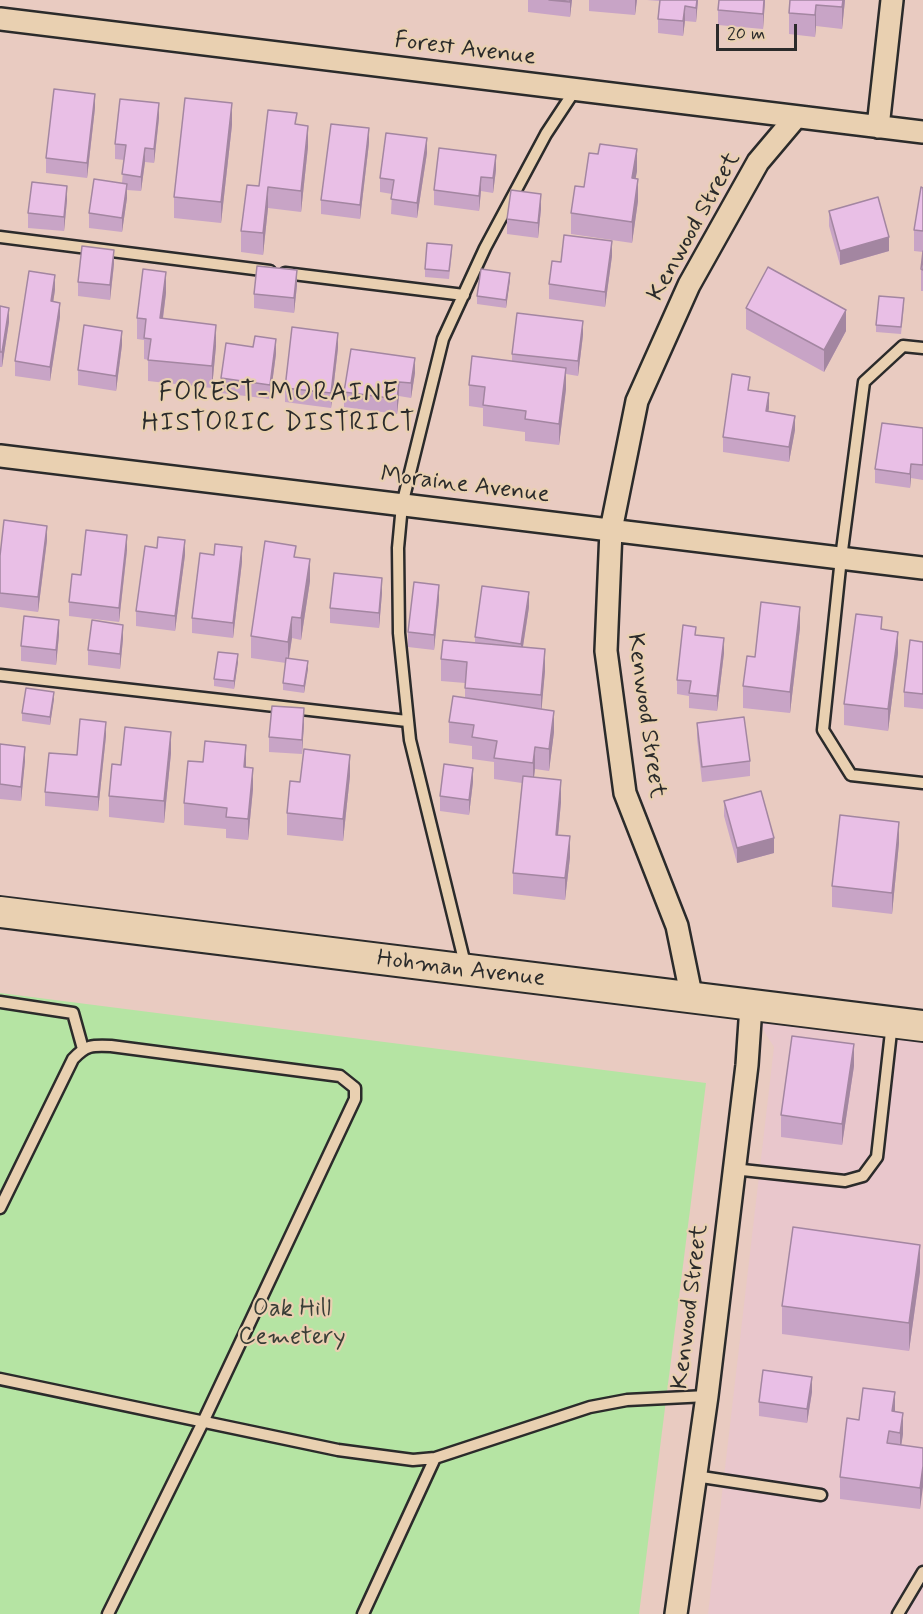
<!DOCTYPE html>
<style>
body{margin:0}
#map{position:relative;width:923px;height:1614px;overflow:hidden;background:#e9cbc1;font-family:Mynerve,sans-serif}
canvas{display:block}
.scale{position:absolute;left:716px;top:24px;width:81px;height:27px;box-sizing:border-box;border:3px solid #2b2b2b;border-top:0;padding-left:8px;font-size:18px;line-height:21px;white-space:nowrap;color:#2b2b2b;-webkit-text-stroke:4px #e9d0b1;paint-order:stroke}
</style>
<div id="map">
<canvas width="923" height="1614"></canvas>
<div class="scale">20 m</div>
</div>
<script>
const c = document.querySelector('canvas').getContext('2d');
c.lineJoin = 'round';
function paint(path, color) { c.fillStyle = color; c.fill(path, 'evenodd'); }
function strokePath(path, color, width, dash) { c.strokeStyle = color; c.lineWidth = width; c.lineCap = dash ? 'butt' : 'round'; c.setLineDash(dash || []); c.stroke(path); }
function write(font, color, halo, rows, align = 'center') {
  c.font = font + ' Mynerve,sans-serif'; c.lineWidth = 4.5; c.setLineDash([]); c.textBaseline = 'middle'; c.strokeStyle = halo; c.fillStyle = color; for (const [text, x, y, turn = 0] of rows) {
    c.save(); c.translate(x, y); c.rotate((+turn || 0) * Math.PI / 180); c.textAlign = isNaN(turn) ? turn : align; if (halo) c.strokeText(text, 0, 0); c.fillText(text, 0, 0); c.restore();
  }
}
paint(new Path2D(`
 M749 1007 923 1026V1614H708L774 1047Z`), '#e9c7cc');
paint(new Path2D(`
 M0 993 706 1083 639 1614H0Z`), '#b5e4a3');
const lane = new Path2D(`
 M0 237 270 271
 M285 273 464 295
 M923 348 903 346 864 382 841 558 823 730 851 775 923 783
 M0 675 407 721
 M466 968 410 740 399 633 398 548 402 505 443 339 485 248 546 134 575 90
 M0 1002 73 1013 83 1049
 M733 1169 845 1181 863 1176 877 1157 892 1023
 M0 1208 73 1059C86 1045 92 1045 111 1046L340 1076 355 1088V1099L203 1422 108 1614
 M0 1379 338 1450 413 1460 435 1458 590 1407 627 1400 707 1396
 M695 1476 821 1495
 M363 1614 435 1458
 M898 1614 923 1572`);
const street = new Path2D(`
 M0 19 923 132
 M878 127 892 0
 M0 456 923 568
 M692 999 677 926 625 793 606 651 611 530 637 401 689 285 758 162 796 117
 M676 1614 707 1396 747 1065 751 1006`);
const secondary = new Path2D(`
 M0 912 923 1026`);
strokePath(lane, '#2b2b2b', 15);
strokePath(street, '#2b2b2b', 26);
strokePath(secondary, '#2b2b2b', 34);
strokePath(lane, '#e9d0b1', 10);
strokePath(street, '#e9d0b1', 21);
strokePath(secondary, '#e9d0b1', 30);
paint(new Path2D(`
 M528 0H572L570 17 528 12Z
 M589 0H637L635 15 589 11Z
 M647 0H698L696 22 685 21 683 36 658 33V19L659 1Z
 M765 0 763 29 718 25V10Z
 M790 0H845L842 29 816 26 815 37 789 34V13Z
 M95 108 87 178 46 173V158Z
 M159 118 154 163 145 162 141 191 127 190V198L122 232 89 228V213L122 183 124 160 115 159V144Z
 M232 125 221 223 174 218V197Z
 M369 143 360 219 321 214V200Z
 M308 147 301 212 268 208 263 255 241 252V231L259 186Z
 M427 153 417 218 391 214 392 194 380 192V178Z
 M496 170 493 193 481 191 479 211 434 205V190Z
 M637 171 635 179 638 201 632 243 571 234V213L584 187Z
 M923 188V291H921V269L923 252 914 251V230Z
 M67 200 64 231 28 228V213Z
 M541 209 538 238 507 234V219Z
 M829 211 889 251 840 265 829 226Z
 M452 252 449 279 425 277V269Z
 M612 256 605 307 549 299V284L561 262Z
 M114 264 110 300 78 296V282Z
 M510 280 506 308 477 304V296Z
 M297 285 294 313 254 308V294Z
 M55 290 53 302 60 317 50 381 15 376V361Z
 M166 293 163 319 216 346 212 388 148 381V360L144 359V340L137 339V318Z
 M0 306 9 322 2 367H0Z
 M904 306 901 334 876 332V325Z
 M746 308 846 331 824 372 746 329Z
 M583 335 578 376 566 374V389L559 445 525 441V432L483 426V408L469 406V385L512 361V354Z
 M122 345 116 391 78 385V370Z
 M338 348 331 408 285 402V388Z
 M276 354 270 399 221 393V378Z
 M415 373 411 398 399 396 397 414 344 407V392Z
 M750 390 769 408 768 411 795 430 789 462 723 452V437Z
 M923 428V480L911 478 910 488 875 483V469Z
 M47 540 38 612 0 607V556Z
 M127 550 119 622 69 616V602L81 575Z
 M185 555 175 631 136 626V611Z
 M296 557 310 581 301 640 292 638 289 659 308 669 304 693 283 690V683L286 663 251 658V636Z
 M242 562 233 638 192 633V618Z
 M382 593 379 628 330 623V608Z
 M439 600 434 650 408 647V632Z
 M529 607 523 647 545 671 541 709 554 732 549 771 535 769 534 777 561 802 558 835 570 857 565 900 513 894V873L522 783 494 779V762L472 759V746L449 743V722L465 698V683L441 681V659L475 643V637Z
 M800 628 790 713 743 708V686Z
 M59 635 56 665 21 661V646Z
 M696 635 724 653 717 711 689 708V696L677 694V680Z
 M123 639 120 669 88 665V650Z
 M923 642V709L904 707V692Z
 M898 653 888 731 844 725V704Z
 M238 662 234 689 214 686V679Z
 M54 699 50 725 22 721V713Z
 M304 723 302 754 269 752V737Z
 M697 723 750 761V776L702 782 697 738Z
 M106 736 98 811 45 806V792L77 755Z
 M0 744 25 761 21 801 0 799Z
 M171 753 164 823 109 817V796L121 765Z
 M246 767 253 789 248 840 226 838V829L184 825V803Z
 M350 776 343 841 287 835V813L300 782Z
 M473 782 469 815 440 811V796Z
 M724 801 774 853 737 863 724 816Z
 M899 843 892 914 832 907V886Z
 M854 1066 842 1145 781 1137V1115Z
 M920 1272 909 1351 782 1334V1306Z
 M812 1392 807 1423 759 1416V1402Z
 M895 1412 903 1434 901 1445 923 1448 920 1509 840 1499V1477L859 1420Z`), '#c8a4c6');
paint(new Path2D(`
 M570 0H572L570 17Z
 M635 0H637L635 15Z
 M697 0H698L696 22V8Z
 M764 0H765L763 29V14Z
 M843 0H845L842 29V7Z
 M816 5V26L815 37V15Z
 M685 6V21L683 36V21Z
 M95 94V108L87 178V163Z
 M159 103V118L154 163V149Z
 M232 103V125L221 223V202Z
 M308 126V147L301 212V191Z
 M369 128V143L360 219V205Z
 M427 138V153L417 218V203Z
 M145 148V162L141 191V177Z
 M637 149V171L632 199V178Z
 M496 155V170L493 193V178Z
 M481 177V191L479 211V196Z
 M638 179V201L632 243V222Z
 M127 184V198L122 232V218Z
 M67 186V200L64 231V217Z
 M268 187V208L263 255V233Z
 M541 194V209L538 238V223Z
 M889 237V251L840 265V251Z
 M612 241V256L605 307V292Z
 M114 250V264L110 300V285Z
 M297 270V285L294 313V298Z
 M166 272V293L160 340V318Z
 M510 273V280L506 308V300Z
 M55 275V290L51 316V301Z
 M60 303V317L50 381V367Z
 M9 308V322L2 367V352Z
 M846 310V331L824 372V350Z
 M583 321V335L578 376V361Z
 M216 325V346L212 388V366Z
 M122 331V345L116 391V376Z
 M338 333V348L331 408V393Z
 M276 339V354L270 399V385Z
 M415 358V373L411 398V383Z
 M566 368V389L559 445V424Z
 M399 382V396L397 414V399Z
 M769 393V408L766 426V411Z
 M795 416V430L789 462V447Z
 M911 464V478L910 488V474Z
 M47 526V540L38 612V597Z
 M127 535V550L119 622V608Z
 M185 540V555L175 631V616Z
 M242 547V562L233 638V623Z
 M310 559V581L301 640V618Z
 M382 578V593L379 628V613Z
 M439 585V600L434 650V635Z
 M529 592V607L521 659V644Z
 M800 607V628L790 713V692Z
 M292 617V638L288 663V642Z
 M59 620V635L56 665V650Z
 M123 625V639L120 669V654Z
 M898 632V653L888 731V709Z
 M724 638V653L717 711V696Z
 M545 649V671L541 716V695Z
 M238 654V662L234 689V681Z
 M308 661V669L304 693V686Z
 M54 692V699L50 725V717Z
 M304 708V723L302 754V740Z
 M554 711V732L549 771V749Z
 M106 722V736L98 811V797Z
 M171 732V753L164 823V801Z
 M246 745V767H244Z
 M25 747V761L21 801V787Z
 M535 747V769L533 785V763Z
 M350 755V776L343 841V819Z
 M253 768V789L248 840V819Z
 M473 768V782L469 815V800Z
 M561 780V802L556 856V835Z
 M899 822V843L892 914V893Z
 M570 836V857L565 900V878Z
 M774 838V853L737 863V848Z
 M854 1044V1066L842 1145V1124Z
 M920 1245V1272L909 1351V1323Z
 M812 1377V1392L807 1423V1409Z
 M895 1392V1413L892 1433V1411Z
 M903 1413V1434L900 1454V1433Z
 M923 1466V1487L920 1509V1488Z`), '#a386a1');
const building = new Path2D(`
 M549 0H570V2Z
 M660 0H697L696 8 685 6 683 21 658 19Z
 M719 0H764L763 14 718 10Z
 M790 0H843L842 7 816 5 815 15 789 13Z
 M54 89 95 94 87 163 46 158Z
 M185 98 232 103 221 202 174 197Z
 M120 99 159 103 154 149 145 148 141 177 122 174 126 145 115 144Z
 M268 110 297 113 295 124 308 126 301 191 268 187 263 233 241 231 247 185 259 186Z
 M331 124 369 128 360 205 321 200Z
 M386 133 427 138 417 203 391 199 394 180 380 178Z
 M600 144 637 149 632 178 638 179 632 222 571 213 575 186 584 187 589 153 598 154Z
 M439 148 496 155 493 178 481 177 479 196 434 190Z
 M94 179 127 184 122 218 89 213Z
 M32 182 67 186 64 217 28 213Z
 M921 187 923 188V231L914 230Z
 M511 190 541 194 538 223 507 219Z
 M878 197 889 237 840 251 829 211Z
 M564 235 612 241 605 292 549 284 552 261 561 262Z
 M427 243 452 245 449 271 425 269Z
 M82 246 114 250 110 285 78 282Z
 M923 251V270L921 269Z
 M257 266 297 270 294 298 254 294Z
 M768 267 846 310 824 350 746 308Z
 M143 269 166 272 160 318 216 325 212 366 148 360 151 339 144 338 146 319 137 318Z
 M481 269 510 273 506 300 477 296Z
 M29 271 55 275 51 301 60 303 50 367 15 361Z
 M879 296 904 298 901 327 876 325Z
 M0 306 9 308 2 352H0Z
 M517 313 583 321 578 361 512 354Z
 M84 325 122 331 116 376 78 370Z
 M292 327 338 333 331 393 285 388Z
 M255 336 276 339 270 385 221 378 226 343 253 347Z
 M351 349 415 358 411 383 399 382 397 399 344 392Z
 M472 356 566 368 559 424 525 419 526 411 483 405 485 387 469 385Z
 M732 374 750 377 748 390 769 393 766 411 795 416 789 447 723 437Z
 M882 423 923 428V465L911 464 910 474 875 469Z
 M4 520 47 526 38 597 0 593V556Z
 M86 530 127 535 119 608 69 602 72 574 81 575Z
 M158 537 185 540 175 616 136 611 145 546 157 548Z
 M265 541 296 546 294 557 310 559 301 618 292 617 288 642 251 636Z
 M215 544 242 547 233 623 192 618 200 553 214 555Z
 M334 573 382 578 379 613 330 608Z
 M414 582 439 585 434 635 408 632Z
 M482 586 529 592 521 644 475 637Z
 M761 602 800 607 790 692 743 686 747 656 755 657Z
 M856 614 882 617 881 629 898 632 888 709 844 704Z
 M24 616 59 620 56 650 21 646Z
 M92 620 123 625 120 654 88 650Z
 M683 625 696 627 695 635 724 638 717 696 689 693 691 681 677 680Z
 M443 640 545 649 541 695 465 688 467 662 441 659Z
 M910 640 923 642V694L904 692Z
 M218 652 238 654 234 681 214 679Z
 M286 658 308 661 304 686 283 683Z
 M26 688 54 692 50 717 22 713Z
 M453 696 554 711 549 749 535 747 533 763 494 758 497 741 472 737 474 725 449 722Z
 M272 706 304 708 302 740 269 737Z
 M744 717 750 761 702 767 697 723Z
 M80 719 106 722 98 797 45 792 49 753 77 755Z
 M125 727 171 732 164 801 109 796 112 764 121 765Z
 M205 741 246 745 244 767 253 768 248 819 226 817 227 808 184 803 188 761 203 762Z
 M0 744 25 747 21 787 0 784Z
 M304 749 350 755 343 819 287 813 290 781 300 782Z
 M444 764 473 768 469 800 440 796Z
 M523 776 561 780 556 835 570 836 565 878 513 873Z
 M761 791 774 838 737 848 724 801Z
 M840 815 899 822 892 893 832 886Z
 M792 1036 854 1044 842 1124 781 1115Z
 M793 1227 920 1245 909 1323 782 1306Z
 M763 1370 812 1377 807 1409 759 1402Z
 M863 1388 895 1392 892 1411 903 1413 900 1433 889 1431 887 1443 923 1448V1466L920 1488 840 1477 847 1418 859 1420Z`);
paint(building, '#e9bfe6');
strokePath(building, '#a386a1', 1.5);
write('24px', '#2b2b2b', '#e9d0b1', [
 ["Forest Avenue",465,50,7],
 ["Kenwood Street",695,227,-61],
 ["Moraine Avenue",465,486,7],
 ["Kenwood Street",645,716,82],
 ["Hohman Avenue",461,970,7],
 ["Kenwood Street",691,1307,-83]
]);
write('24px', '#393e37', '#e9d0b1', [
 ["Oak Hill",292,1310],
 ["Cemetery",292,1338]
]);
c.letterSpacing = '1.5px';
write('26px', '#2b2b2b', '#e9d0b1', [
 ["FOREST-MORAINE",279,395],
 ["HISTORIC DISTRICT",279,425]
]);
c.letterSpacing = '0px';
</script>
